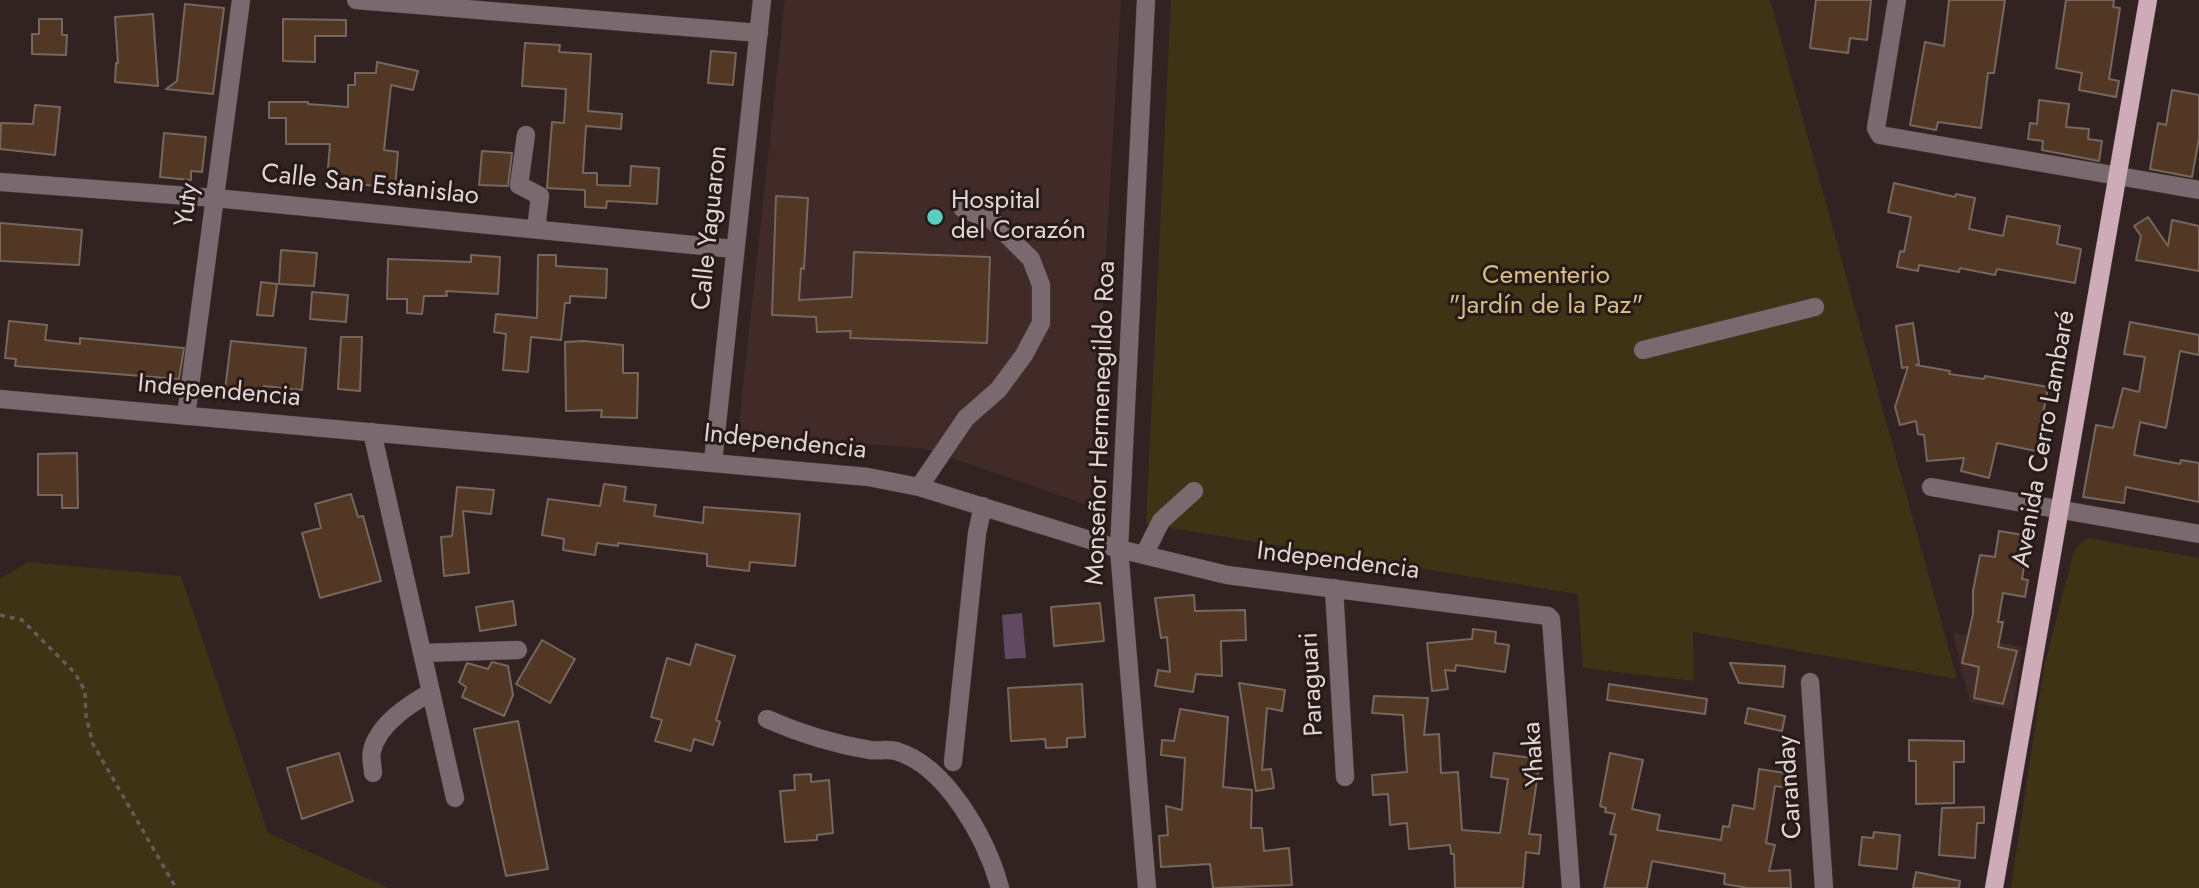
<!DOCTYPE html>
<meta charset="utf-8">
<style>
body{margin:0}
canvas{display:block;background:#322322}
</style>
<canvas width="2199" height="888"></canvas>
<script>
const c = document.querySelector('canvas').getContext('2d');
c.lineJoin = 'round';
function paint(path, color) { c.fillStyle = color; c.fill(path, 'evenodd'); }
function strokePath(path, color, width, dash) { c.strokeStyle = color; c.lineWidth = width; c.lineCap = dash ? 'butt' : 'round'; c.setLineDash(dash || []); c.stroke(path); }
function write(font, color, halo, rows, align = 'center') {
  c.font = font + ' Jost,sans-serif'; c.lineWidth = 6; c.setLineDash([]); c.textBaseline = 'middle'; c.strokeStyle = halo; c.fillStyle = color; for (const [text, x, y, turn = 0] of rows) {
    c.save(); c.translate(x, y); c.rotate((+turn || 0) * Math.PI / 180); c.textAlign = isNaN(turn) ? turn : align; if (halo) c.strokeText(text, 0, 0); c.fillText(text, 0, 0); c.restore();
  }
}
paint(new Path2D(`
 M785 0H1121L1091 506 926 449 738 433Z
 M1953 633 2022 647 2013 710 1970 702Z`), '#402b28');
paint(new Path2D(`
 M1171 0H1770L1957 679 1693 632 1694 681 1583 668 1578 594 1146 524Z
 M2087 538 2199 558V888H2011L2044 667 2074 551Z
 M28 562 181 576 268 833 388 888H0V579Z`), '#3e3315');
paint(new Path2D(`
 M1022 613 1026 658 1005 659 1002 615Z`), '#604961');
const building = new Path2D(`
 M1816 0H1871L1867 40 1850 38 1848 53 1810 48Z
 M1949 0H2005L1994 73H1988L1981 128 1938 122 1936 130 1910 125 1925 42 1944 46Z
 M2066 0H2114L2113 7 2120 8 2109 79 2119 81 2116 97 2079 90 2082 73 2056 68Z
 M185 4 224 8 213 94 166 89 177 81Z
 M153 14 158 86 115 82 116 63H118L115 17Z
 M39 19H62V35H67L66 55 32 54V34H39Z
 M283 19 346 20V36H315V62L283 61Z
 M525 43 560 45 559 52 591 54 588 111 622 114 621 129 586 126 583 173H597V185L630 186 631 166 659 168 657 204 607 201 606 208 585 207V190L547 188 552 122 564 123 566 89 522 86Z
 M711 51 736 53 733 85 708 83Z
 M377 62 418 71 413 90 391 85 384 150 398 152 395 188 327 181 330 144H286V118H269V102H308V104L348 107V85H355V73H376Z
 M2172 90 2199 95V138L2192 177 2150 169 2158 123 2166 125Z
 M2039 100 2069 104 2066 127 2089 129 2088 139 2102 141 2099 161 2042 150 2043 141 2028 139 2030 123 2037 124Z
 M35 105 60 107 55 155 0 149 1 123 33 124Z
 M164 133 206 137 202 172 191 171V180L160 177Z
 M482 151 512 153 508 186 479 185Z
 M1894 183 1955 197 1956 194 1975 198 1969 229 2003 236 2007 216 2060 226 2057 244 2081 249 2075 283 1997 269 1995 275 1960 268 1959 272 1919 265 1918 271 1897 267 1900 251 1904 252 1911 217 1888 212Z
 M776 196 808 198 804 269 801 268 799 300 852 297 854 252 990 257 987 343 850 338 851 331 817 332 816 317 772 315Z
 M2148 217 2168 246 2172 220 2199 226V271L2136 260 2141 236 2134 226Z
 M0 223 82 230 79 265 0 261Z
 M281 250 317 253 314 286 279 284Z
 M471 255 500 257 498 294 446 291 447 296H424L422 314 407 313V299H387L388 259 471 262Z
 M538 255H556V266L607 269 606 298 570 296V303H565L561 340 531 337 528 372 503 370 506 334 494 332 496 314 537 318Z
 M261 282 277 284 273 316 257 315Z
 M312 292 348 295 346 322 310 319Z
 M9 321 47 325 45 340 80 344V338L184 348 179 379 15 366 16 359 5 358Z
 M2130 322 2199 335V355L2180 351 2166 428 2140 422 2134 455 2180 464 2181 460 2199 463V502L2126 487 2124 503 2083 497 2096 425 2113 428 2123 388 2139 392 2145 357 2124 354Z
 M1913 323 1919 364 1916 365 1950 371 1949 374 1984 379 1985 376 2048 387 2040 430 2046 431 2041 452 1997 443 1989 478 1961 471 1964 458 1927 461 1924 435 1918 434 1916 421 1900 425 1895 407 1908 367 1902 368 1896 326Z
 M341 337H362L360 391 338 389Z
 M231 341 306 348 302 390 264 386 262 395 225 390Z
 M584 341 623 345V373H638L637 418 601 417 602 410 566 411 565 342Z
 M77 453 78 508H62V495H38V454Z
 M604 484 626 487 624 501 656 505 654 516 703 523 704 507 800 514 795 566 750 562 749 571 707 566V554L618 543V546L597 543 595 555 563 550 564 539 542 535 548 499 600 506Z
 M457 487 494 490 491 514 463 511 469 573 444 576 441 537 452 536Z
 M351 494 358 517 363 516 381 581 320 598 302 533 321 528 315 504Z
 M1999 531 2029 536 2022 579 2028 580 2025 597 2003 593 1998 622H2003L1998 647 2017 651 2003 704 1974 698 1979 667 1962 663 1973 614V591L1980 555 1995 557Z
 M1194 595 1195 611 1245 610 1246 640 1221 641 1222 676 1196 674 1193 692 1155 686 1158 670 1170 672 1167 637 1161 638 1155 598Z
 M513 601 516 625 480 631 476 607Z
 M1100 603 1104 641 1054 646 1051 607Z
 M1473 629 1496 632 1495 643 1509 645 1505 672 1456 665 1455 671 1445 670 1448 689 1432 691 1427 643 1472 639Z
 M542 640 575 659 550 703 516 684Z
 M696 644 735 656 716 720 720 722 713 745 694 739 691 751 655 741 662 720 651 717 667 658 690 665Z
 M492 662 508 666 513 695 504 716 462 697 466 687 459 682 467 663 488 669Z
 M1730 663 1785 666 1783 687 1739 683Z
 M1239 683 1285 690 1282 711 1267 708 1262 770 1271 769 1274 788 1256 791Z
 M1082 684 1085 737 1067 738V747L1046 748 1045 739 1011 741 1008 688Z
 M1609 684 1707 699 1705 714 1607 700Z
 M1374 696 1428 698 1424 735 1439 734 1441 773 1458 772 1462 830 1500 833 1508 779 1491 777 1494 753 1540 759 1529 834 1541 835 1539 854 1526 852 1523 888H1455L1454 854H1451L1450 845 1409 849 1407 823 1390 825 1388 794 1373 795 1372 775 1407 772 1403 715 1372 713Z
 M1748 708 1785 716 1782 731 1745 723Z
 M1180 709 1228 717 1223 787 1252 790 1251 828H1262L1264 851 1289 848 1292 885 1213 888 1210 864 1161 867 1159 836 1168 835 1166 806 1182 810 1185 758 1161 755 1162 740 1174 741Z
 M518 721 548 869 506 876 474 729Z
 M1909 740 1964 741V762H1954V803L1916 804V761H1909Z
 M339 753 353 801 302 819 287 768Z
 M1610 753 1643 760 1632 809 1660 815 1657 830 1721 840 1723 826 1729 827 1733 805 1754 809 1759 769 1792 774 1790 788 1775 786 1766 843 1775 845 1769 871 1790 870 1791 888H1748L1724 884 1725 874 1652 861 1647 888H1604L1616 835 1610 834 1615 814 1605 812 1606 808 1600 806Z
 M811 774V782L829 780 833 833 817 835V840L785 842 780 791 795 790 794 775Z
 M1984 807V823H1977L1975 858 1939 855 1942 808Z
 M1874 832 1900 835 1897 869 1859 865 1862 837 1873 838Z
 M1916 872 1960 881 1959 888H1913Z`);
paint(building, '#523824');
strokePath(building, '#75675e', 2);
const minor = new Path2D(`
 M356 0 759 33
 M1146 0 1119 549 1147 888
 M1897 0 1876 128 1880 135 2199 190
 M526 135 519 185 540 196 536 229
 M0 182 215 198 734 249
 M1643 350 1815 307
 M0 399 868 477 919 487 1119 549 1227 575 1548 616 1551 619 1571 888
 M186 416 241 0
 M372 432 455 798
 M713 462 762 0
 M919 487 966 418 998 390 1024 355 1041 323V285L1031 259 993 221 963 209
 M1931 487 2199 534
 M1144 555 1161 521 1194 491
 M1334 588 1345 777
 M422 653 518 650
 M1810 682 1824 888
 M767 719C801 734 833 744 870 750 878 751 888 749 896 751 947 766 987 840 1000 888
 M953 762 977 533 983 506
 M373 773C373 767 370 757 372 751 378 724 410 704 431 692`);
const major = new Path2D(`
 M1994 888 2148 0`);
strokePath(minor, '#4e3f3e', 19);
strokePath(major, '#4e3f3e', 19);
strokePath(new Path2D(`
 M0 615 22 620 75 673 85 691 86 716 93 744 176 888`), '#685a59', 3.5, [5, 5]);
strokePath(minor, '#7a6a6f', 18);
strokePath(major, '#cdacb7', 18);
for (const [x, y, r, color] of [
 [935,217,9,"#5acebe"]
]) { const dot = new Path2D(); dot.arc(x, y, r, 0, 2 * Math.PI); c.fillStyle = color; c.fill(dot); strokePath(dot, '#281a18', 2.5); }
write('26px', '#dfd5d3', '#281a18', [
 ["Calle San Estanislao",370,186,6],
 ["Yuty",188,205,-82],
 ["Calle Yaguaron",711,228,-84],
 ["Independencia",219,392,5],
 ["Monseñor Hermenegildo Roa",1102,423,-88],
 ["Avenida Cerro Lambaré",2045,439,-80],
 ["Independencia",785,443,6],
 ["Independencia",1338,562,7],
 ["Paraguari",1313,684,-93],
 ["Yhaka",1535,754,-94],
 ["Caranday",1791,787,-94]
]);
write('26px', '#dfd5d3', '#281a18', [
 ["Hospital",951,202],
 ["del Corazón",951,232]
], 'left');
write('26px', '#d4be85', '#281a18', [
 ["Cementerio",1546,277],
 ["\"Jardín de la Paz\"",1546,307]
]);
</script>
